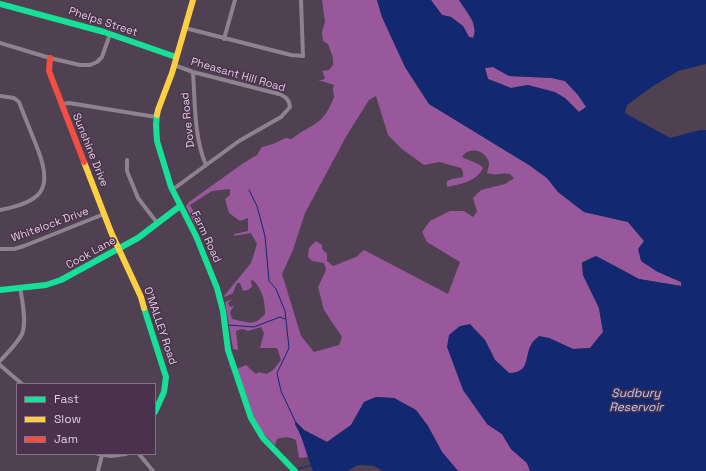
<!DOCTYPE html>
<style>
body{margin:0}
#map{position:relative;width:706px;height:471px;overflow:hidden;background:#4f4151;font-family:"Space Grotesk",sans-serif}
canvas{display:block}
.legend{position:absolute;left:16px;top:383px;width:140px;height:72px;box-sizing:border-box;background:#4a314c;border:1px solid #857087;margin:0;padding:5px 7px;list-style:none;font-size:12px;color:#decfdf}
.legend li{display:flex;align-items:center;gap:8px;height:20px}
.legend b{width:20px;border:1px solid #857087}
</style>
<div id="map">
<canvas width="706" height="471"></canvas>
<ul class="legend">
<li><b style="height:5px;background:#16e098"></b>Fast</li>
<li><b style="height:5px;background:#ffcf43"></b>Slow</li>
<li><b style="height:5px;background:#f24e42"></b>Jam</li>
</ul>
</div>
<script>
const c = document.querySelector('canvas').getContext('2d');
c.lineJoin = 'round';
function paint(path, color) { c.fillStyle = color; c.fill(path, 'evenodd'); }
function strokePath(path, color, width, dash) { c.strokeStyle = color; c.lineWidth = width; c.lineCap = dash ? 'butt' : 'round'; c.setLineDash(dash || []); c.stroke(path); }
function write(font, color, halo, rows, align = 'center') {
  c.font = font + ' "Space Grotesk",sans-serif'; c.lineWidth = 3; c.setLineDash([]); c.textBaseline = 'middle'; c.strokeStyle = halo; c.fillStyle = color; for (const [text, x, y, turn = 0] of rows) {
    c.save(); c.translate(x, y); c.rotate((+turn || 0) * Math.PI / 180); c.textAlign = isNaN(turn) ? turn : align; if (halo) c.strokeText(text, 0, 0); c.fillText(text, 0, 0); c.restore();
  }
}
paint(new Path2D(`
 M322 0H377L382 17 405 67 429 104 529 165 547 178 558 192 584 212 628 222 644 241 656 271 681 282V286L639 279 596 256 582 262 583 275 599 308 603 332 590 348 573 349 549 338 532 343 524 367 518 373H509L495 360 485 340 487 424 502 434 511 449 527 463 530 471H458L442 452 428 426 416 410 394 398 376 397 364 402 351 425 327 442 304 430 296 422 295 424 302 436 308 457 299 458 296 440C289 436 284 437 277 439L275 445 262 432 255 420 237 369 246 365 256 374 259 372 267 374 273 370 281 360 277 348H260L264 333 261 327 248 331 242 329 236 331 238 350 233 349 225 302 233 299 228 303 230 307 234 306 230 312 232 319C248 322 254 327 265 314 265 301 263 291 254 281L251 280 252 287 248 290 243 291 240 283H237L233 293 225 297 224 296 251 263 257 244 251 233 234 236V234L248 231V218L240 221 229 213 225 199 230 195V189L212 191 190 205 196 216 202 220 201 223 196 227 186 206 189 202 242 164 257 155 262 147 273 144 286 138 292 139C307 126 321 126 330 106 331 104 333 100 334 97 334 93 332 90 334 85L318 80H323L325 78 322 71 329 70 333 65V58L328 44 323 41 322 32 325 22ZM376 96 388 135 402 149 424 165 439 162 461 168 463 172V177L452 179 447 181V187C461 184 476 182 483 168 478 162 469 161 462 157 469 146 486 150 489 163 489 166 488 170 487 173 495 176 502 172 510 174L514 178 505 184 481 190 473 198 477 212 473 217 464 211H450L430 221 422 232 427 242 460 262 448 294 364 250 356 257 333 266 327 261V254L322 249V245L316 241 309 248 308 257 312 261 324 263 326 270 318 287 324 310 342 337 339 345 314 352 301 336 282 274 293 250 305 213 347 135 369 100Z
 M431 0H459C466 11 479 25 473 38L469 37 463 26 451 17 442 15Z
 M493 67 509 76 552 78 565 81 578 95 587 107 579 112 565 98 528 85 511 88 488 79 485 68Z`), '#98589b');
paint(new Path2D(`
 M377 0H431L442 15 451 17 463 26 469 37 473 38 475 32 473 21 459 0H706V64L678 71 650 88 627 105 625 113 670 138 700 130H706V471H530L527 463 511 449 502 434 487 424 463 390 447 347 449 335 460 326 470 324 485 340 495 360 509 373C532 372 523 357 532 343 533 341 537 338 539 336L549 338 573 349 590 348 603 332 599 308 583 275 582 263 596 256 639 279 681 286V282L656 271 641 261 638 249 644 241 628 222 584 212 558 192 547 178 529 165 429 104 405 67 382 17ZM493 67 509 76 552 78 565 81 578 95 586 107 579 112 565 98 555 92 528 85 511 88 488 79 485 68Z
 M376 397 394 398 416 410 428 426 442 452 458 471H383L374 466 358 465 347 471H313C306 454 304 440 295 424L296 422 304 430 327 442 351 425 364 402Z`), '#122870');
strokePath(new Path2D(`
 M249 190 257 206 265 236 269 281 276 289 285 311 289 348 277 373 281 391 296 423
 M228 325 254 327 280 317 285 319
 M298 469 311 465`), '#122870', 1);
strokePath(new Path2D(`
 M185 28 291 55 303 56 301 0
 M224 39 235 0
 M0 43 50 58 80 65H90L97 62 102 57 110 34
 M193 72C195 101 194 138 206 165
 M0 96 14 98 19 102C25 118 32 134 38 150 54 191 40 202 0 210
 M61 104 69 103 156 117
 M127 160V171L138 198 158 224
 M172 190 239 141 281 117 290 107C289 99 286 97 279 94L193 72 174 65
 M0 249H14L24 246 104 214
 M0 361C7 353 17 344 22 334 27 322 22 299 20 287
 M0 365 22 384
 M98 454 111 456 126 454
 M139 454 153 471
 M98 471 102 455`), '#8e828e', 4);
strokePath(new Path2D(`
 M0 4 104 32 176 57
 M157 115 156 125 157 141 171 187 196 236 217 288 223 311 228 350 251 418 263 438 295 471
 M0 290 46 285 61 280 138 238 180 206
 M144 308 166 377 164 392 155 412`), '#16e098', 6);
strokePath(new Path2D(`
 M157 115 158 110 172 73 193 0
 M84 162 111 232 141 297 144 308`), '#ffcf43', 6);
strokePath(new Path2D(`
 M50 58 49 71 84 162`), '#f24e42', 6);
write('11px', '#decfdf', '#4a314c', [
 ["Phelps Street",103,22,18],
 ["Pheasant Hill Road",238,75,16],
 ["Dove Road",188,120,-96],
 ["Sunshine Drive",90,150,68],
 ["Whitelock Drive",50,225,-20],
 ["Farm Road",206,237,65],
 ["Cook Lane",91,253,-29],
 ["O'MALLEY Road",160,326,71]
]);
write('italic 12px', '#b6cbf7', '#4a314c', [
 ["Sudbury",636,394],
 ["Reservoir",636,408]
]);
</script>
